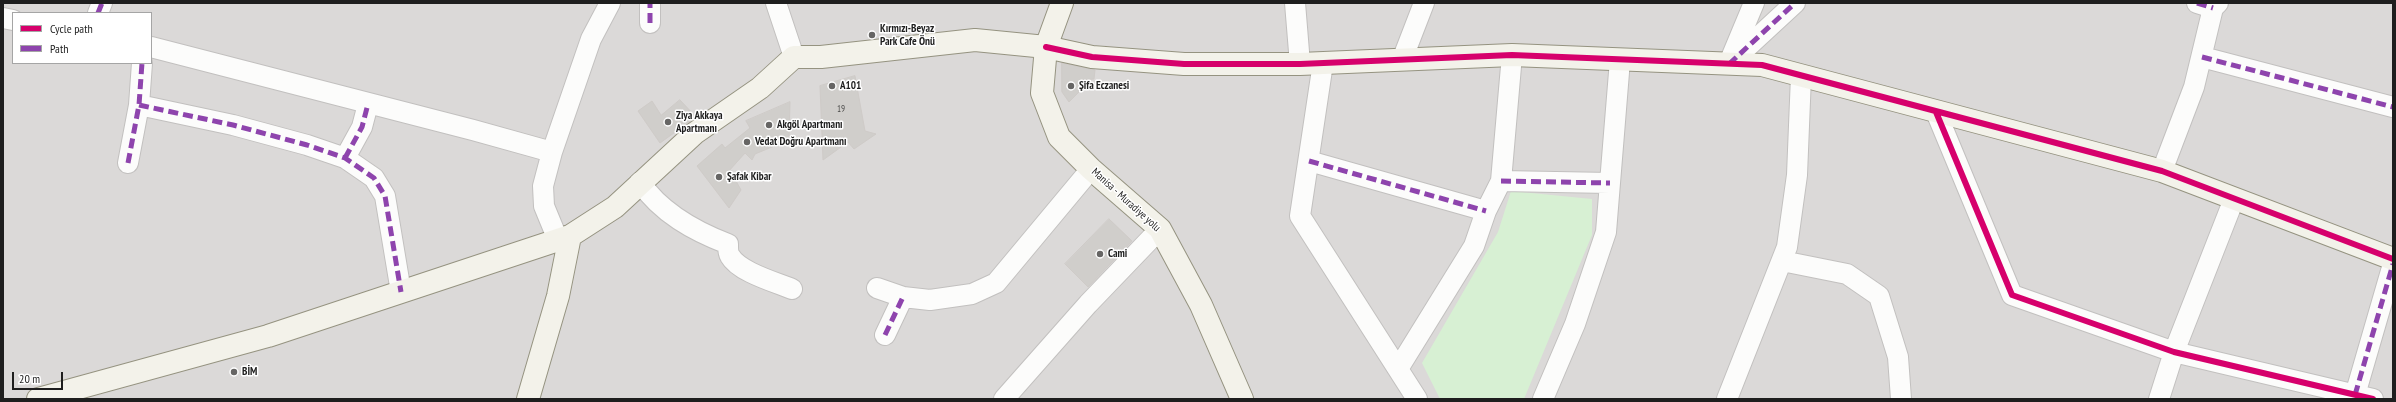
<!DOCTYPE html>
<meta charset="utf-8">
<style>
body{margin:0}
#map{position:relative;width:2396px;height:402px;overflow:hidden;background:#ece9e6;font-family:"PT Sans Narrow",sans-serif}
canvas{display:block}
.frame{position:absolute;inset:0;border:4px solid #1e1e1e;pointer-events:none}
.legend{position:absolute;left:12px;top:12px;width:140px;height:52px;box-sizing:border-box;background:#fff;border:1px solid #a5a5a5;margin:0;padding:5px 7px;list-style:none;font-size:12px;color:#1e1e1e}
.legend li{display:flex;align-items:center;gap:8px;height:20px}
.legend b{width:20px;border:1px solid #a5a5a5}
.scale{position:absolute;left:12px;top:372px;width:51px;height:18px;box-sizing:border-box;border:2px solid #1e1e1e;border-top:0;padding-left:5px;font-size:12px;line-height:14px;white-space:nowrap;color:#1e1e1e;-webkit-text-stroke:3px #fff;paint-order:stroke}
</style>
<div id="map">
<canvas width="2396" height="402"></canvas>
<div class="frame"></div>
<ul class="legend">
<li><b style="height:5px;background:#d6006c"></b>Cycle path</li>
<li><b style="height:5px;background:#8e44ad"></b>Path</li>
</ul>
<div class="scale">20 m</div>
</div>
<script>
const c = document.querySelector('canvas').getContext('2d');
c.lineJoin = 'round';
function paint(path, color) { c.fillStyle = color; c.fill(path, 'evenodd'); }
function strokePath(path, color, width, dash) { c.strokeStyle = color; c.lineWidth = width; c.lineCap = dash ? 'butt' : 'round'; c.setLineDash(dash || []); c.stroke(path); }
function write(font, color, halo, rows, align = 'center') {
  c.font = font + ' "PT Sans Narrow",sans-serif'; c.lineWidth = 3; c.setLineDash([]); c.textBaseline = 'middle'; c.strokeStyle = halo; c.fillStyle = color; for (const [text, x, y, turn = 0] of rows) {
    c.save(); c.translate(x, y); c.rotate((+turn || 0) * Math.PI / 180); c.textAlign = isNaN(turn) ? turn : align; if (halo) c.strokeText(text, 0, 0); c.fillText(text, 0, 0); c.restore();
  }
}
paint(new Path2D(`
 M3 3H2393V399H3ZM13 13H151V63H13Z`), '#dbd9d8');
paint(new Path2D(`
 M1511 191 1592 199V235L1524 399H1440L1422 363 1498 232Z`), '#d7f0d3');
const building = new Path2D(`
 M1062 63 1095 70 1094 79 1081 80 1079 92 1069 102 1062 92Z
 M855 76 865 131 876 134 854 149 848 142 823 160 820 86Z
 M680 100 696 117 660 143 638 111 652 101 661 115Z
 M790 102 789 140 755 154 752 160 745 153 728 172 736 181 741 190 729 208 697 166 722 144 725 148 750 128 746 121Z
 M1109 219 1132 241 1088 287 1065 264Z`);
paint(building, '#d0cecb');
strokePath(building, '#cfcbc8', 1);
const street = new Path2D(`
 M776 3 794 57
 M1295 3 1300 64
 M2197 3 2213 8
 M98 13 102 3
 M3 18 13 20
 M650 23V3
 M151 47 473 130 552 152
 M2202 57 2393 107
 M1731 58 1754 3
 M1402 60 1424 3
 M1323 63 1300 216 1417 399
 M1729 64 1795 3
 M139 105 233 125 307 145 345 158 374 178 385 196 401 292
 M1936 112 2012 295 2174 352 2373 399
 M345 158 362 127 368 104
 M1309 161 1486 211
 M128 163 139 105 142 63
 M2162 171 2194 87 2213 8 2218 3
 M1501 181 1610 183
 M640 182C661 213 694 231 728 244 728 248 728 253 730 256 739 272 775 282 792 289
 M558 240 544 206 543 186 552 152 591 39 610 3
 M1782 261 1847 274 1879 296 1898 357 1901 399
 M877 288 903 297 930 300 972 294 996 283 1091 169
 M885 335 903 297
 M1398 369 1474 246 1486 211 1501 181 1512 55
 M2355 395 2393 264
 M1004 399 1088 304 1160 229
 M1543 399 1575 324 1606 232 1620 60
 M1727 399 1787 247 1797 175 1801 76
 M2159 399 2174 352 2234 199`);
const secondary = new Path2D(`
 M1062 3 1046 47 1042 93 1059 137 1091 169 1160 229 1201 305 1242 399
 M38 399 268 336 570 236 615 207 695 133 760 88 794 57H821L975 40 1046 47 1092 57 1184 64H1300L1512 55 1762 65 2162 171 2393 259
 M528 399 558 296 570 236`);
strokePath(street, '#c2c0bf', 22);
strokePath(secondary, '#959380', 24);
strokePath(street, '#fcfcfb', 20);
strokePath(secondary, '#f3f2ea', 22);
strokePath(new Path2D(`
 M2197 3 2213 8
 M98 13 102 3
 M650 23V3
 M2202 57 2393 107
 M1729 64 1795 3
 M139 105 233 125 307 145 345 158 374 178 385 196 401 292
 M345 158 362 127 368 104
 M1309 161 1486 211
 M128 163 139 105 142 63
 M1501 181 1610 183
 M885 335 903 297
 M2355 395 2393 264`), '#8e44ad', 5, [10, 5]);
strokePath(new Path2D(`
 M1046 47 1092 57 1184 64H1300L1512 55 1762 65 2162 171 2393 259
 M1936 112 2012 295 2174 352 2373 399`), '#d6006c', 6);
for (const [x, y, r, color] of [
 [872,35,4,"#666564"],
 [832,86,4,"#666564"],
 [1071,86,4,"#666564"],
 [668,122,4,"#666564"],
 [769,125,4,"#666564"],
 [747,142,4,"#666564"],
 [719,177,4,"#666564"],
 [1100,254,4,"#666564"],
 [234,372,4,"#666564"]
]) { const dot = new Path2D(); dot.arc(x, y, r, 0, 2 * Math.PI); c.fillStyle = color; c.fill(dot); strokePath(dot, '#fff', 1.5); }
write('9px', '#4a4a49', null, [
 ["19",841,109]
]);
write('bold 11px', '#1e1e1e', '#fff', [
 ["Kırmızı-Beyaz",880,29],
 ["Park Cafe Önü",880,42],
 ["A101",840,86],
 ["Şifa Eczanesi",1079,86],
 ["Ziya Akkaya",676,116],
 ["Apartmanı",676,129],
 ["Akgöl Apartmanı",777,125],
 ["Vedat Doğru Apartmanı",755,142],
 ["Şafak Kibar",727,177],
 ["Cami",1108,254],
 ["BİM",242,372]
], 'left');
write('11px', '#1e1e1e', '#fff', [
 ["Manisa - Muradiye yolu",1126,200,42]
]);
</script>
